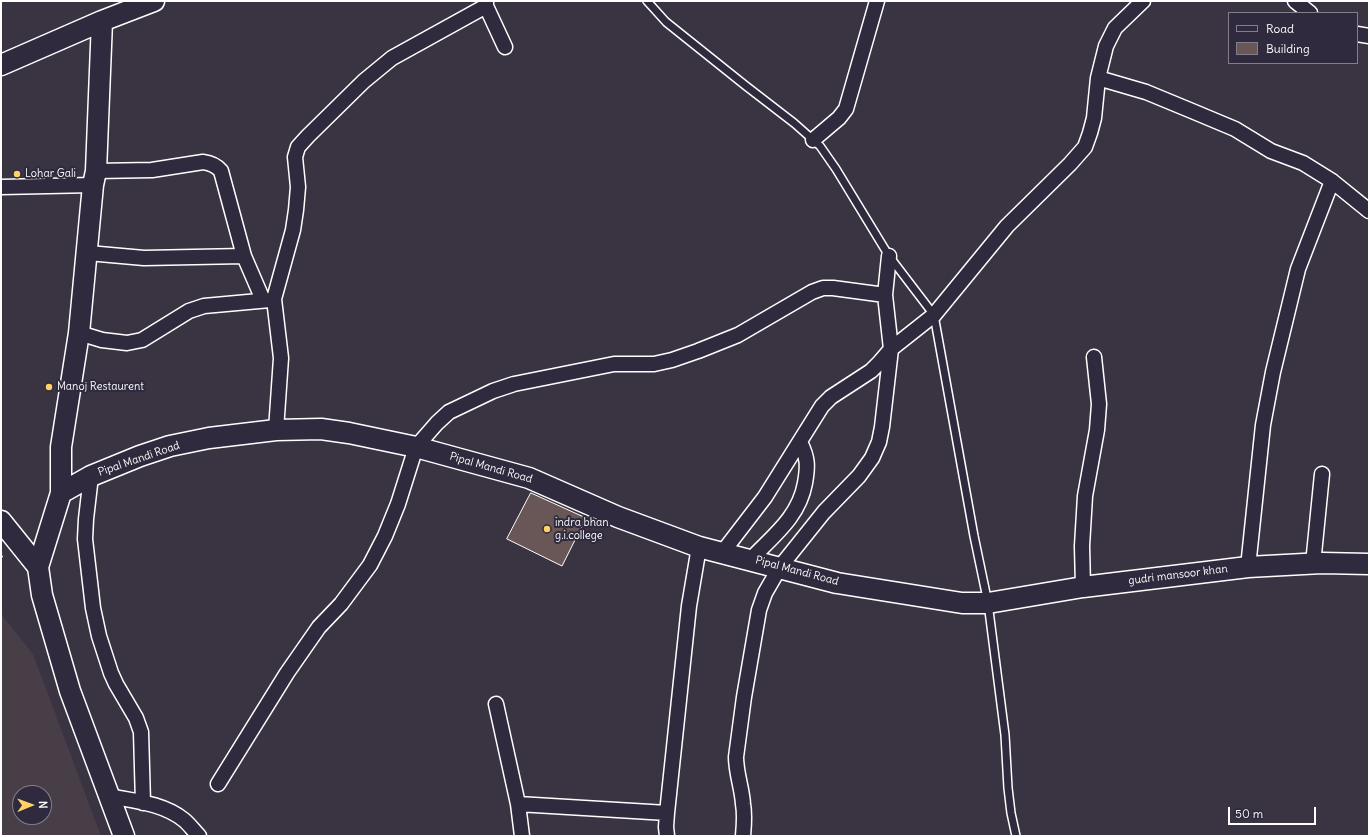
<!DOCTYPE html>
<style>
body{margin:0}
#map{position:relative;width:1370px;height:837px;overflow:hidden;background:#3a3342;font-family:Delius,sans-serif}
canvas{display:block}
.frame{position:absolute;inset:0;border:2px solid #fff;pointer-events:none}
.legend{position:absolute;left:1228px;top:12px;width:130px;height:52px;box-sizing:border-box;background:#2f2a3d;border:1px solid #827f8b;margin:0;padding:5px 7px;list-style:none;font-size:12px;color:#fff}
.legend li{display:flex;align-items:center;gap:8px;height:20px}
.legend b{width:20px;border:1px solid #827f8b}
.north{position:absolute;left:12px;top:785px;width:40px;height:40px;box-sizing:border-box;background:#2f2a3d;border:1px solid #827f8b;border-radius:50%;rotate:89deg;font-size:11px;font-weight:700;line-height:16px;text-align:center;color:#fff}
.north::after{content:'';display:block;margin:auto;width:14px;height:18px;background:#ffd166;clip-path:polygon(50% 0,100% 100%,50% 72%,0 100%)}
.scale{position:absolute;left:1228px;top:807px;width:88px;height:18px;box-sizing:border-box;border:2px solid #fff;border-top:0;padding-left:5px;font-size:12px;line-height:14px;white-space:nowrap;color:#fff;-webkit-text-stroke:3px #2f2a3d;paint-order:stroke}
</style>
<div id="map">
<canvas width="1370" height="837"></canvas>
<div class="frame"></div>
<ul class="legend">
<li><b style="height:5px;background:#2f2a3d"></b>Road</li>
<li><b style="height:11px;background:#685756"></b>Building</li>
</ul>
<div class="north">N</div>
<div class="scale">50 m</div>
</div>
<script>
const c = document.querySelector('canvas').getContext('2d');
c.lineJoin = 'round';
function paint(path, color) { c.fillStyle = color; c.fill(path, 'evenodd'); }
function strokePath(path, color, width, dash) { c.strokeStyle = color; c.lineWidth = width; c.lineCap = dash ? 'butt' : 'round'; c.setLineDash(dash || []); c.stroke(path); }
function write(font, color, halo, rows, align = 'center') {
  c.font = font + ' Delius,sans-serif'; c.lineWidth = 4; c.setLineDash([]); c.textBaseline = 'middle'; c.strokeStyle = halo; c.fillStyle = color; for (const [text, x, y, turn = 0] of rows) {
    c.save(); c.translate(x, y); c.rotate((+turn || 0) * Math.PI / 180); c.textAlign = isNaN(turn) ? turn : align; if (halo) c.strokeText(text, 0, 0); c.fillText(text, 0, 0); c.restore();
  }
}
paint(new Path2D(`
 M1 614 33 654 101 836H1ZM20 793H44V817H20Z`), '#483e48');
const building = new Path2D(`
 M531 493 586 518 562 566 507 539Z`);
paint(building, '#685756');
strokePath(building, '#fff', 1);
const lane = new Path2D(`
 M647 1 666 22 746 86 794 123 820 146 836 169 889 256 934 315 974 536 988 603 1005 735 1008 788 1011 813 1016 836`);
const street = new Path2D(`
 M486 1V6L505 47
 M1295 1 1310 13
 M1357 34 1369 36
 M1098 78 1146 92 1192 111 1235 129 1271 151 1303 163 1332 181 1369 211
 M813 140 839 118 846 109 877 1
 M96 171 152 170 203 162C211 163 216 165 221 171L244 256 263 300
 M1 187 93 185
 M88 253 144 258 244 256
 M79 333 102 340 127 343 142 340 189 311 204 306 270 300
 M276 430 281 358 274 299 293 230 296 210 298 187 295 157 298 147 308 136 364 81 392 58 486 6
 M91 476 86 519 85 539 93 608 99 636 111 673 116 684 136 718 141 732 143 803
 M722 553 765 497 822 406 831 397 871 371 879 363 891 349 934 315 1007 226 1070 164 1085 147 1090 133 1094 118 1098 78 1106 46 1115 28 1143 1
 M751 559C773 536 799 517 805 483 808 466 808 458 800 442
 M1313 564 1322 474
 M1248 567 1263 425 1273 372 1298 269 1332 181
 M1083 587 1082 546 1085 496 1097 430 1099 404 1094 357
 M496 704 518 804 522 836
 M218 784 287 673 319 627 341 604 370 565 385 536 398 504 416 447 437 423 449 412 493 391 514 384 614 364H654L672 360 698 351 738 335 812 292 823 288H833L885 295
 M109 796C134 801 163 803 184 820 189 824 194 831 199 836
 M518 804 667 813
 M667 836 666 827 667 813 689 606 699 547
 M743 836C744 825 745 815 743 804 742 788 736 773 736 757L744 697 759 610 765 593 780 567 824 512 859 476 872 458 879 442 882 427 891 349 885 295 889 256`);
const secondary = new Path2D(`
 M102 21 96 171 93 185 79 333 61 447V493L38 567 42 595 70 691 124 836
 M1 65 102 21 154 1
 M61 493 91 476 140 456 170 446 209 438 276 430 321 429 349 433 416 447 529 478 618 517 699 547 837 583 962 603H988L1083 587 1248 567 1322 563 1369 564
 M1 521 38 567`);
strokePath(lane, '#fff', 10);
strokePath(street, '#fff', 17);
strokePath(secondary, '#fff', 23);
strokePath(new Path2D(`
 M1 553 3 556 1 557`), '#fff', 2, [1, 3]);
strokePath(lane, '#2f2a3d', 7);
strokePath(street, '#2f2a3d', 14);
strokePath(secondary, '#2f2a3d', 20);
for (const [x, y, r, color] of [
 [17,174,4,"#ffd166"],
 [49,387,4,"#ffd166"],
 [547,529,4,"#ffd166"]
]) { const dot = new Path2D(); dot.arc(x, y, r, 0, 2 * Math.PI); c.fillStyle = color; c.fill(dot); strokePath(dot, '#2f2a3d', 1.5); }
write('11px', '#fff', '#2f2a3d', [
 ["Lohar Gali",25,174],
 ["Manoj Restaurent",57,387],
 ["indra bhan",555,523],
 ["g.i.college",555,536]
], 'left');
write('11px', '#fff', '#2f2a3d', [
 ["Pipal Mandi Road",139,459,-19],
 ["Pipal Mandi Road",491,468,16],
 ["Pipal Mandi Road",797,571,15],
 ["gudri mansoor khan",1178,575,-7]
]);
</script>
